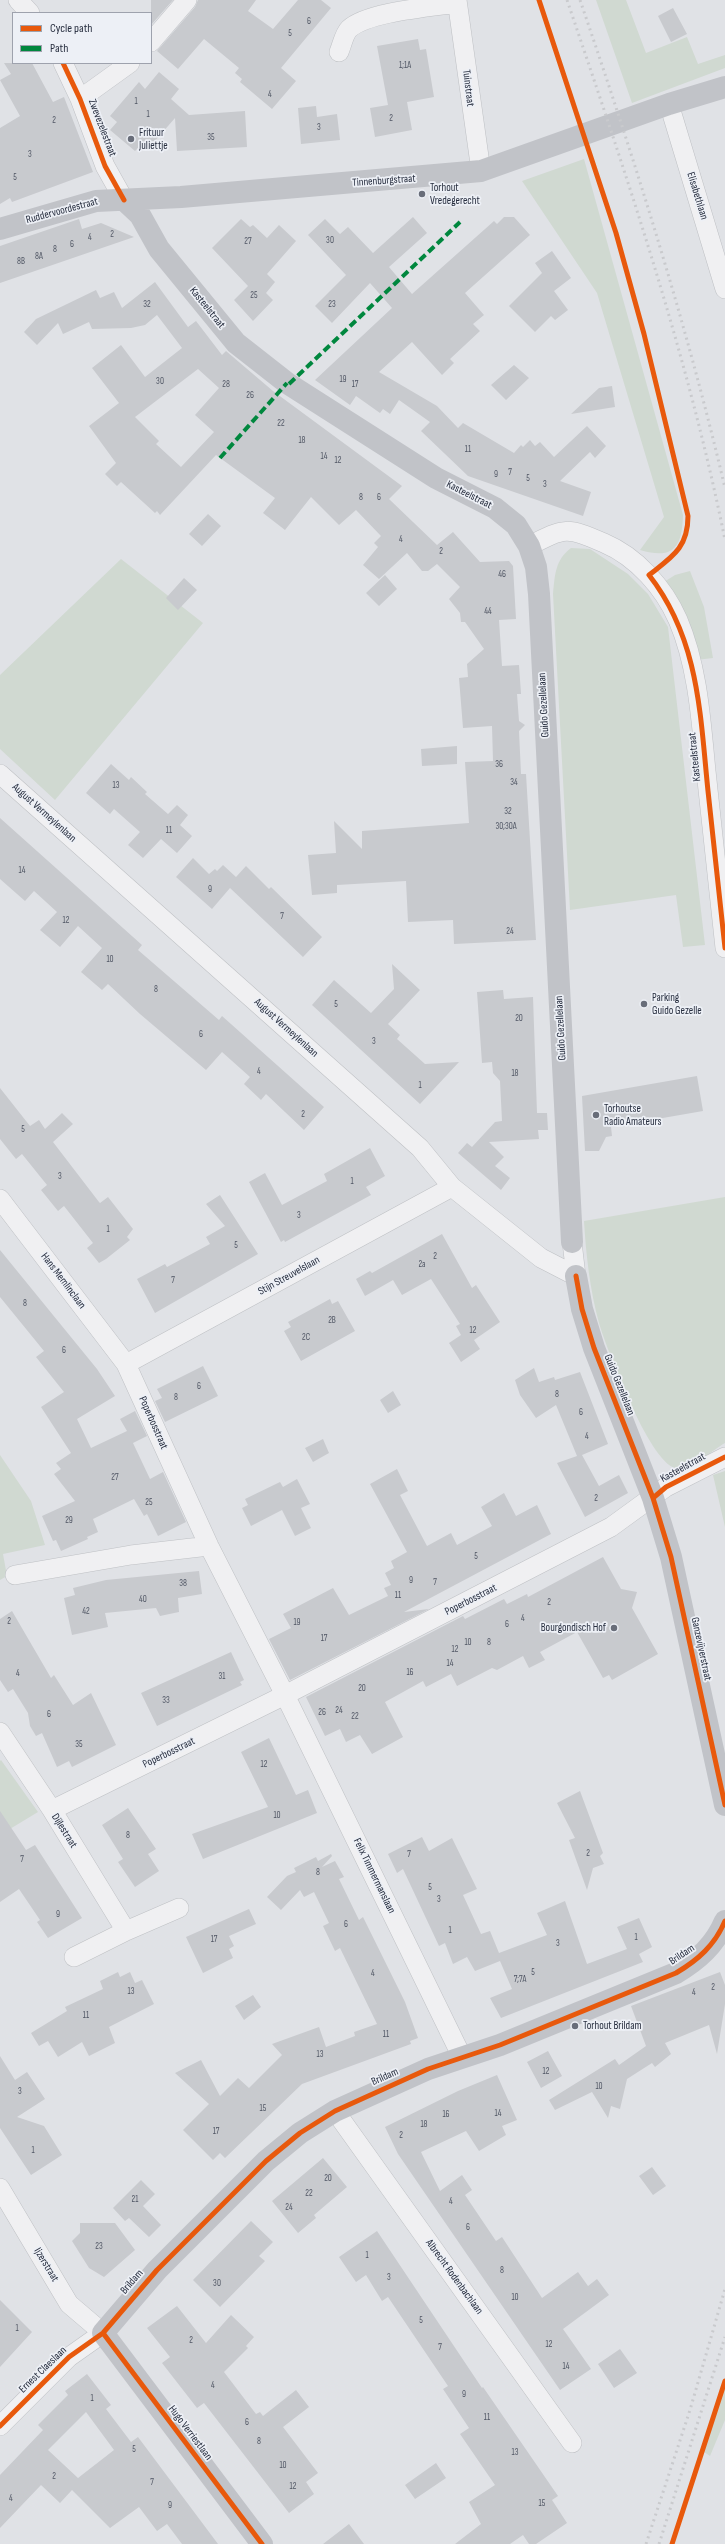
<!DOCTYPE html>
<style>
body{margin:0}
#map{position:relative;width:725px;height:2544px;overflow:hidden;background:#e0e2e6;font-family:"Sofia Sans Condensed",sans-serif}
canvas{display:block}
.legend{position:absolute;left:12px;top:12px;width:140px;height:52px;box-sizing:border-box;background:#edf0f6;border:1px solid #9ea2ad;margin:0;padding:5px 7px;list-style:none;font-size:12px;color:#272e3f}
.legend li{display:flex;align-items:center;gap:8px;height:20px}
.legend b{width:20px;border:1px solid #9ea2ad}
</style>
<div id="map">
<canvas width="725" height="2544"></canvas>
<ul class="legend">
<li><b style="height:5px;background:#e8590c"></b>Cycle path</li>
<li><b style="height:5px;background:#00873e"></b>Path</li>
</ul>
</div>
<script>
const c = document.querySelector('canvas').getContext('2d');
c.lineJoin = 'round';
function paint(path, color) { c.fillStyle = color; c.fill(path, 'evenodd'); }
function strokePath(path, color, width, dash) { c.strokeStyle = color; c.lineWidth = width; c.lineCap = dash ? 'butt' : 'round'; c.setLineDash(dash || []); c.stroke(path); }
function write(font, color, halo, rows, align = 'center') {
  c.font = font + ' "Sofia Sans Condensed",sans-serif'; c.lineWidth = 3.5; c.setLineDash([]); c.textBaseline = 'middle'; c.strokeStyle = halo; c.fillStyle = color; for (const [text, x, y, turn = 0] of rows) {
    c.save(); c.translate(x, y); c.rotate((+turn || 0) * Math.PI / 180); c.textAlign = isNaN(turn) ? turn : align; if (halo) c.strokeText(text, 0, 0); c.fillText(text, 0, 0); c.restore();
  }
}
paint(new Path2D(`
 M596 0H626L646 53 687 37 698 64 725 55V68L632 103Z
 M584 159 683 515C682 547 674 560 640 550L664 517 597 293 522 181Z
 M571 548 590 549 628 574 648 594 668 627 705 945 683 947 676 895 570 910 553 594C555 575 555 560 571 548Z
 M121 559 203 623 55 800 0 749V675Z
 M690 571 704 607 713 658 696 660 664 582 675 575Z
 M725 1197V1443C712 1450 690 1472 675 1468 649 1461 607 1350 599 1323 590 1290 586 1255 584 1221Z
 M0 1455 31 1501 45 1545 3 1554 7 1576 0 1580Z
 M725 1471V1527L713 1475Z
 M1 1760 38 1812 0 1835V1761Z
 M725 2383V2420L710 2456 704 2452Z`), '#d0d9d1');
paint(new Path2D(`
 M151 0H173L151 25Z
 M198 0H256L248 11 273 29 298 0H321L331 8 281 68 296 81 272 109 240 82 242 79 235 73 239 68 204 39 178 69 157 51 195 7Z
 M673 8 687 34 671 42 658 16Z
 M418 39 420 50 426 49 434 97 407 102 412 130 375 137 370 108 388 105 377 46Z
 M4 63H32L53 102 64 97 93 172 12 202 10 198 0 204V128L20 116 0 80 11 74Z
 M159 72 179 89 171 99 189 115 245 111 247 147 177 151 175 118 148 149 142 144 135 151 110 130 117 122 110 116 139 82 145 89Z
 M316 106 317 117 337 114 340 140 301 144 298 108Z
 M413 217 427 233 389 267 412 294 494 221 497 224 504 217H514L530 235 465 293 484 315 473 324 480 331 450 359 454 363 442 375 412 342 379 372 437 406 458 428 463 423 514 453 521 445 523 447 530 440 535 446 540 442 554 457 587 426 606 446 595 458 590 452 560 481 591 492 583 516 468 476 421 431 430 422 399 400 390 414 383 409 380 413 356 396 350 405 315 380 392 308 370 283 332 323 315 306 346 275 308 235 325 219 340 234 348 227 373 253Z
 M79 219 82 229 101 223 134 237 0 283V246Z
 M241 219 250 227 253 225 267 238 279 225 296 241 267 274 275 282 266 293 273 300 253 321 234 300 248 286 212 248Z
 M552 251 571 278 554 291 568 310 555 320 551 316 535 332 509 306 542 273 535 263Z
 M155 282 188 327 196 321 222 355 226 351 273 391 402 486 389 499 437 545 453 532 480 562 509 561 513 566 516 619 499 620 502 666 519 665 521 694H517L519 721 525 725 519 731 521 774H526L536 940 454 944 453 920 408 922 406 881 337 885V893L312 895 308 855 336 853 334 821 362 849V831L469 823 465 762 493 761 492 726 463 728 459 678 468 677 467 664 484 649 465 622H461L460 613 449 599 460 587 437 564 428 571H422L407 553 379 579 363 565 378 547 374 543 381 536 356 510 339 525 311 497 285 530 263 513 275 498 216 455 160 515 157 511 155 513 121 482 117 486 105 474 116 463 89 426 119 403 92 368 121 345 145 377 182 348 157 315 145 325 131 328 92 329 89 322 63 334 58 323 37 345 24 332 36 319 96 290 100 298 114 292 122 308ZM198 369 219 388 195 415 214 432 181 467 156 444 159 441 135 417Z
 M514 365 529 378 506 400 491 385Z
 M612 386 615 407 571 414 599 388Z
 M208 514 221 526 202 546 189 534Z
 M385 575 397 589 379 606 366 593Z
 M184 578 197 590 178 610 166 598Z
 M457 746V764L422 766 421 749Z
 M111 764 129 780 131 777 147 792 145 794 168 814 177 805 188 815 180 825 192 836 177 853 161 839 143 858 128 845 140 832 114 809 110 814 86 793Z
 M0 818 142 945 138 950 219 1020 222 1016 324 1107 304 1130 266 1094 261 1100 244 1084 250 1077 222 1052 206 1070 140 1014 108 984 102 990 81 972 102 948 78 926 60 947 40 930 57 912 34 891 25 901 0 879Z
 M193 858 209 874 215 869 217 871 223 865 236 877 246 866 269 889 271 887 322 937 303 957 230 888 212 909 176 877Z
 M392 964 420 990 388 1024 400 1035 397 1039 425 1064 459 1062 420 1104 312 1005 334 980 371 1013 394 989Z
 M503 990 504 999 533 997 537 1113H547L548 1130H538L539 1139 489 1142 504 1157 495 1166 510 1178 501 1190 458 1153 467 1143 472 1147 495 1122 502 1121 500 1081 493 1073 492 1062 482 1063 477 992Z
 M697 1076 703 1111 611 1127 612 1136 606 1137 599 1151H585L582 1096Z
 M0 1088 30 1126 39 1120 45 1129 62 1113 73 1124 53 1142 99 1202 100 1203 108 1197 133 1229 127 1237 130 1240 106 1259 99 1263 87 1248 93 1243 64 1206 58 1211 41 1190 47 1185 22 1154 16 1159 0 1139Z
 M370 1148 385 1176 366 1187 371 1195 285 1242 284 1240 281 1242 249 1182 265 1173 282 1205 327 1181 324 1174Z
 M220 1195 258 1254 155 1313 137 1279 165 1264 167 1267 210 1244 206 1237 225 1226 206 1204Z
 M442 1234 472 1288 476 1285 500 1322 474 1340 480 1349 461 1362 449 1343 461 1335 456 1326 460 1324 431 1279 402 1295 393 1280 365 1296 356 1279 370 1271 372 1273Z
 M0 1250 97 1369 115 1396 77 1419 91 1448 127 1431 120 1419 135 1411 147 1436 133 1443 150 1479 163 1472 186 1522 158 1536 147 1514 144 1516 134 1499 93 1519 98 1532 87 1537 88 1539 61 1551 56 1540 53 1541 42 1516 75 1501 54 1474 61 1469 56 1463 71 1453 41 1407 64 1392 36 1357 44 1351 0 1297Z
 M330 1299 332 1304 338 1301 355 1331 301 1361 284 1331 291 1327 288 1322Z
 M203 1366 218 1396 165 1422 155 1401 162 1398 157 1389Z
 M534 1368 539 1382 554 1377 555 1380 580 1372 608 1444 582 1455 599 1486 619 1475 628 1493 585 1517 557 1463 577 1456 556 1405 536 1418 520 1395 515 1380Z
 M393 1391 401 1405 388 1413 380 1400Z
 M323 1439 329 1453 313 1462 305 1448Z
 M397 1469 408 1491 400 1495 427 1546 451 1533 457 1545 492 1526 481 1507 504 1493 516 1516 537 1505 551 1534 404 1612 429 1609 290 1680 269 1639 291 1628 283 1614 333 1588 349 1615 388 1596 384 1588 391 1585 385 1573 394 1568 391 1561 407 1552 370 1484Z
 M297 1479 310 1504 301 1508 311 1528 295 1536 282 1510 251 1526 242 1508 248 1505 245 1499 280 1482 283 1487Z
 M603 1557 621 1589 637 1592 632 1608 658 1654 612 1680 609 1675 603 1678 577 1632 540 1652 545 1660 529 1668 523 1656 497 1670 492 1668 457 1686 451 1674 426 1687 423 1681 385 1702 403 1737 372 1754 360 1735 346 1742 340 1729 325 1736 306 1697 463 1616 465 1619 504 1599 507 1604 527 1594 528 1597Z
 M199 1571 202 1594 178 1598 179 1612 160 1616 156 1608 105 1613 108 1627 72 1635 64 1598 75 1595 73 1588 106 1580Z
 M12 1611 51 1678 54 1675 73 1705 91 1693 116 1745 72 1767 69 1761 57 1767 42 1733 36 1736 30 1726 28 1713 13 1689 8 1692 0 1680V1619Z
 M231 1652 244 1680 240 1682 242 1685 157 1726 141 1693Z
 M269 1738 296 1795 308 1790 317 1813 203 1859 192 1834 268 1807 241 1752Z
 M580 1791 603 1853 600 1856 604 1864 593 1868 587 1890 569 1840 575 1838 557 1803Z
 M128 1808 156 1849 148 1854 159 1871 135 1887 118 1862 123 1859 102 1825Z
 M0 1811 26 1850 35 1845 82 1918 48 1938 37 1922 40 1920 19 1889 0 1902Z
 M422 1837 429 1851 452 1838 477 1889 463 1895 481 1934 490 1931 499 1953 547 1935 537 1913 565 1901 587 1964 627 1949 617 1927 639 1918 652 1947 639 1954 643 1962 501 2018 490 1998 512 1989 500 1961 475 1971 467 1957 453 1964 445 1943 439 1946 403 1869 397 1873 388 1854Z
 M331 1854 332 1856 322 1867 335 1861 344 1877 339 1879 359 1920 363 1917 405 2002 418 2038 410 2041 411 2044 302 2084 225 2158 220 2153 213 2160 183 2130 209 2104 175 2073 201 2060 220 2096 238 2078 249 2088 282 2055 272 2044 319 2027 326 2047 355 2036 354 2032 377 2024 340 1948 335 1951 323 1926 329 1923 314 1892 304 1897 300 1890 281 1910 267 1897 287 1876 296 1872 294 1868 316 1857 318 1861Z
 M249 1909 256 1924 229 1936 234 1946 229 1949 233 1958 203 1973 186 1937Z
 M118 1972 120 1977 130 1972 135 1983 142 1980 154 2004 109 2027 115 2043 89 2056 82 2042 58 2057 48 2041 39 2046 31 2033 67 2011 65 2007 103 1989 100 1981Z
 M720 1972 725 1985V2004L717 2054 709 2025 665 2043 671 2054 655 2067 652 2063 627 2079 620 2109 611 2106 608 2118 592 2092 555 2110 549 2100 615 2059 619 2065 646 2046 631 2006Z
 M253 1995 261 2007 244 2020 235 2006Z
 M548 2051 562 2076 541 2088 527 2062Z
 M0 2056 15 2080 27 2072 45 2099 17 2117 44 2126 62 2155 31 2175 0 2128Z
 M497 2075 517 2120 502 2126 506 2135 479 2151 466 2131 421 2152 440 2191 462 2175 472 2190 465 2195 496 2241 502 2237 542 2298 578 2272 588 2286 597 2279 609 2295 563 2329 591 2369 560 2390 398 2154 385 2127 458 2091Z
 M323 2158 347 2187 314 2215 316 2218 298 2233 272 2201Z
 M652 2167 666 2186 653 2195 639 2176Z
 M141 2180 155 2194 143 2206 161 2225 149 2237 129 2218 125 2221 113 2208Z
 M251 2221 273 2242 259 2256 265 2261 220 2307 193 2280Z
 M80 2223H115L135 2250 104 2277 89 2268 72 2241 80 2233Z
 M377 2231 482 2388 483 2387 558 2496 552 2500 567 2523 536 2544H529L523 2535 510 2544H455L481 2524 469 2502 495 2485 460 2434 469 2428 443 2389 448 2386 419 2343 388 2297 382 2301 366 2275 356 2282 339 2257Z
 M0 2300 32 2332 0 2367Z
 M177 2306 206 2343 231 2315 254 2337 246 2346 248 2348 224 2372 256 2414 260 2412 263 2416 296 2390 309 2407 283 2427 318 2473 306 2482 314 2494 289 2513 204 2403 197 2408 162 2363 170 2357 147 2328Z
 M620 2349 637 2373 614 2388 598 2364Z
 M87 2374 111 2405 106 2409 131 2442 138 2437 218 2544H182L167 2524 157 2531 139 2507 110 2528 72 2490 60 2503 41 2485 0 2528V2475L43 2430 38 2425 68 2395 65 2391ZM86 2412 114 2450 78 2478 48 2450Z
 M436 2463 446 2478 415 2499 405 2485Z
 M349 2524 364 2544H323Z`), '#c8cace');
const street = new Path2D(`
 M18 0 30 13
 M457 0 481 171
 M151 42 187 0
 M339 52C342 45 344 34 349 29 367 12 431 7 457 3
 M63 63 80 99 105 166 124 200
 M80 99 130 63
 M669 104 725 289
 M529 546C566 527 566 527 604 543 637 557 664 588 678 620 698 667 701 720 706 771 712 830 719 889 725 948
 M0 774 420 1148 452 1187 541 1258 576 1276
 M0 1199 126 1364 209 1546 285 1695 462 2057
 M572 1242 576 1276
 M126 1364 452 1187
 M15 1575 131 1555 209 1546
 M0 1732 52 1810 126 1931 179 1908
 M52 1810 285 1695 611 1527 666 1487 725 1457
 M74 1957 126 1931
 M335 2111 572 2443
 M0 2188 69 2304 103 2333 69 2357 0 2426`);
strokePath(street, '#bec0c4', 20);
strokePath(street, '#f0f0f2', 19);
strokePath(new Path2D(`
 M124 200 140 215 159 249 236 343 287 383 436 478 495 508 516 525 529 546 536 567 539 594 572 1242
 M0 229 96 201 181 197 481 171 669 104 725 87
 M576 1276 582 1309 594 1348 653 1498 671 1557 725 1805
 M262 2544 103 2333 157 2270 266 2161 300 2133 335 2111 428 2069 500 2045 676 1973C698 1960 715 1945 725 1921`), '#c1c3c8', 22);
strokePath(new Path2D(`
 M567 0C627 177 688 356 725 540
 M580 0C635 161 686 322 725 488
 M646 2544 690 2410 725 2289
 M659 2544 725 2337`), '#c9cacd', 3, [2, 4]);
strokePath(new Path2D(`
 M289 384 460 222
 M220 458 287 383`), '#00873e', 4, [8, 4]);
strokePath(new Path2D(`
 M539 0 616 233 644 334 688 516C688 548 672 557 649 575 699 639 700 713 708 791 714 843 719 896 725 948
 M63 63 80 99 105 166 124 200
 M576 1276 582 1309 594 1348 653 1498 671 1557 725 1805
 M653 1498 666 1487 725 1457
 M103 2333 262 2544
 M0 2426 69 2357 103 2333 157 2270 266 2161 300 2133 335 2111 428 2069 500 2045 676 1973C698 1960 715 1945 725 1921
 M672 2544 725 2381`), '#e8590c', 5);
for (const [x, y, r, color] of [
 [131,139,4,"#686d79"],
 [422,194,4,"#686d79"],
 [644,1004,4,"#686d79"],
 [596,1115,4,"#686d79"],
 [614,1628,4,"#686d79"],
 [575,2026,4,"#686d79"]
]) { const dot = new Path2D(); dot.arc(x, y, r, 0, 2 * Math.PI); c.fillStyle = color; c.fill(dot); strokePath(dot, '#edf0f6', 1.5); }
write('9px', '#505664', null, [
 ["6",309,22],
 ["5",290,34],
 ["1;1A",405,66],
 ["4",270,95],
 ["1",136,102],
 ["1",148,115],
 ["2",391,119],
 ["2",54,121],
 ["3",319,128],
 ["35",211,138],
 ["3",30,155],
 ["5",15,178],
 ["2",112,235],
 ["4",90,238],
 ["30",330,241],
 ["27",248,242],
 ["6",72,245],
 ["8",55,250],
 ["8A",39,257],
 ["8B",21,262],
 ["25",254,296],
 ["32",147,305],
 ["23",332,305],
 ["19",343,380],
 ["30",160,382],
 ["28",226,385],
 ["17",355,385],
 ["26",250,396],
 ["22",281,424],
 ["18",302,441],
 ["11",468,450],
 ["14",324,457],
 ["12",338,461],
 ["7",510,473],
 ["9",496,475],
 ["5",528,479],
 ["3",545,485],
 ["8",361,498],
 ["6",379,498],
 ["4",401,540],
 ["2",441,552],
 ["46",502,575],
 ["44",488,612],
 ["36",499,765],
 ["34",514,783],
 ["13",116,786],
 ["32",508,812],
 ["30;30A",506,827],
 ["11",169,831],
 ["14",22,871],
 ["9",210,890],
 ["7",282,917],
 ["12",66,921],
 ["24",510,932],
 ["10",110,960],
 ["8",156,990],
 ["5",336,1005],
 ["20",519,1019],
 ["6",201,1035],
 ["3",374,1042],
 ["4",259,1072],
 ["18",515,1074],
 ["1",420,1086],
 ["2",303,1115],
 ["5",23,1130],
 ["3",60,1177],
 ["1",352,1182],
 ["3",299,1216],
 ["1",108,1230],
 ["5",236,1246],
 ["2",435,1257],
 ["2a",422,1265],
 ["7",173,1281],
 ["8",25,1304],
 ["2B",332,1321],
 ["12",473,1331],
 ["2C",306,1338],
 ["6",64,1351],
 ["6",199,1387],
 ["8",557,1395],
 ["8",176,1398],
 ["6",581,1413],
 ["4",587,1437],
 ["27",115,1478],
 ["2",596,1499],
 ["25",149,1503],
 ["29",69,1521],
 ["5",476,1557],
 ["9",411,1581],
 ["7",435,1583],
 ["38",183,1584],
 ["11",398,1596],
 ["40",143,1600],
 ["2",549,1603],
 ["42",86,1612],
 ["4",523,1619],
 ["2",9,1622],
 ["19",297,1623],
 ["6",507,1625],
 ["17",324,1639],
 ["10",468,1643],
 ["8",489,1643],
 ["12",455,1650],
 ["14",450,1664],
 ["16",410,1673],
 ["4",18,1674],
 ["31",222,1677],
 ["20",362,1689],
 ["33",166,1701],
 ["24",339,1711],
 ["26",322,1713],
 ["6",49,1715],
 ["22",355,1717],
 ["35",79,1745],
 ["12",264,1765],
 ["10",277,1816],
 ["8",128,1836],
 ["2",588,1854],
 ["7",409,1855],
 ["7",22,1860],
 ["8",318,1873],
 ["5",430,1888],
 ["3",439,1900],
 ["9",58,1915],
 ["6",346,1925],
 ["1",450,1931],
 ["1",636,1938],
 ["17",214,1940],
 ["3",558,1944],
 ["5",533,1973],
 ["4",373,1974],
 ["7;7A",520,1980],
 ["2",713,1988],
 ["13",131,1992],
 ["4",694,1993],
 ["11",86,2016],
 ["11",386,2035],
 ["13",320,2055],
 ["12",546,2072],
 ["10",599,2087],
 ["3",20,2092],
 ["15",263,2109],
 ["14",498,2114],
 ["16",446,2115],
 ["18",424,2125],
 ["17",216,2132],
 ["2",401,2136],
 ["1",33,2151],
 ["20",328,2179],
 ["22",309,2194],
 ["21",135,2200],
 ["4",451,2202],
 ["24",289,2208],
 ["6",468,2228],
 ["23",99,2247],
 ["1",367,2256],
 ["8",502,2271],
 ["3",389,2278],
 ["30",217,2284],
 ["10",515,2298],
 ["5",421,2321],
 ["1",17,2329],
 ["2",191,2341],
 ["12",549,2345],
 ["7",440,2348],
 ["14",566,2367],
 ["4",213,2386],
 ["9",464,2395],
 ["1",92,2399],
 ["11",487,2418],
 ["6",247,2423],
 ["8",259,2442],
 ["5",134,2450],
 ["13",515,2453],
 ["10",283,2466],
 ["2",54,2477],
 ["7",152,2483],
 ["12",293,2487],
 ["4",11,2499],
 ["15",542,2504],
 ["9",170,2506]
]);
write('11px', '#272e3f', '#edf0f6', [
 ["Tuinstraat",468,88,83],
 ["Zwevezelestraat",102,128,69],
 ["Tinnenburgstraat",384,181,-4],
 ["Elisabethlaan",697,196,73],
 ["Ruddervoordestraat",62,211,-15],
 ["Kasteelstraat",207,308,51],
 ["Kasteelstraat",469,495,27],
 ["Guido Gezellelaan",544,705,-93],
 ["Kasteelstraat",695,757,-96],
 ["August Vermeylenlaan",44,813,42],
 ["August Vermeylenlaan",286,1028,42],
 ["Guido Gezellelaan",561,1028,-93],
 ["Stijn Streuvelslaan",289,1276,-29],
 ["Hans Memlinclaan",63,1281,53],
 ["Guido Gezellelaan",619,1385,68],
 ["Poperbosstraat",153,1423,66],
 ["Kasteelstraat",683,1468,-29],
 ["Poperbosstraat",471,1600,-27],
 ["Ganzevijverstraat",701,1649,78],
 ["Poperbosstraat",169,1753,-26],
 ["Dijlestraat",64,1831,58],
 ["Felix Timmermanslaan",374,1876,64],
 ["Brildam",682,1955,-34],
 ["Brildam",385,2077,-24],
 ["Ijzerstraat",46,2265,59],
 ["Albrecht Rodenbachlaan",454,2277,54],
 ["Brildam",132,2282,-49],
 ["Ernest Claeslaan",43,2370,-44],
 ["Hugo Verriestlaan",190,2433,53]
]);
write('11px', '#272e3f', '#edf0f6', [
 ["Frituur",139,133],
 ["Juliettje",139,146],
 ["Torhout",430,188],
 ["Vredegerecht",430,201],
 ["Parking",652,998],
 ["Guido Gezelle",652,1011],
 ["Torhoutse",604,1109],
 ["Radio Amateurs",604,1122],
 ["Bourgondisch Hof",606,1628,"right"],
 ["Torhout Brildam",583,2026]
], 'left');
</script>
